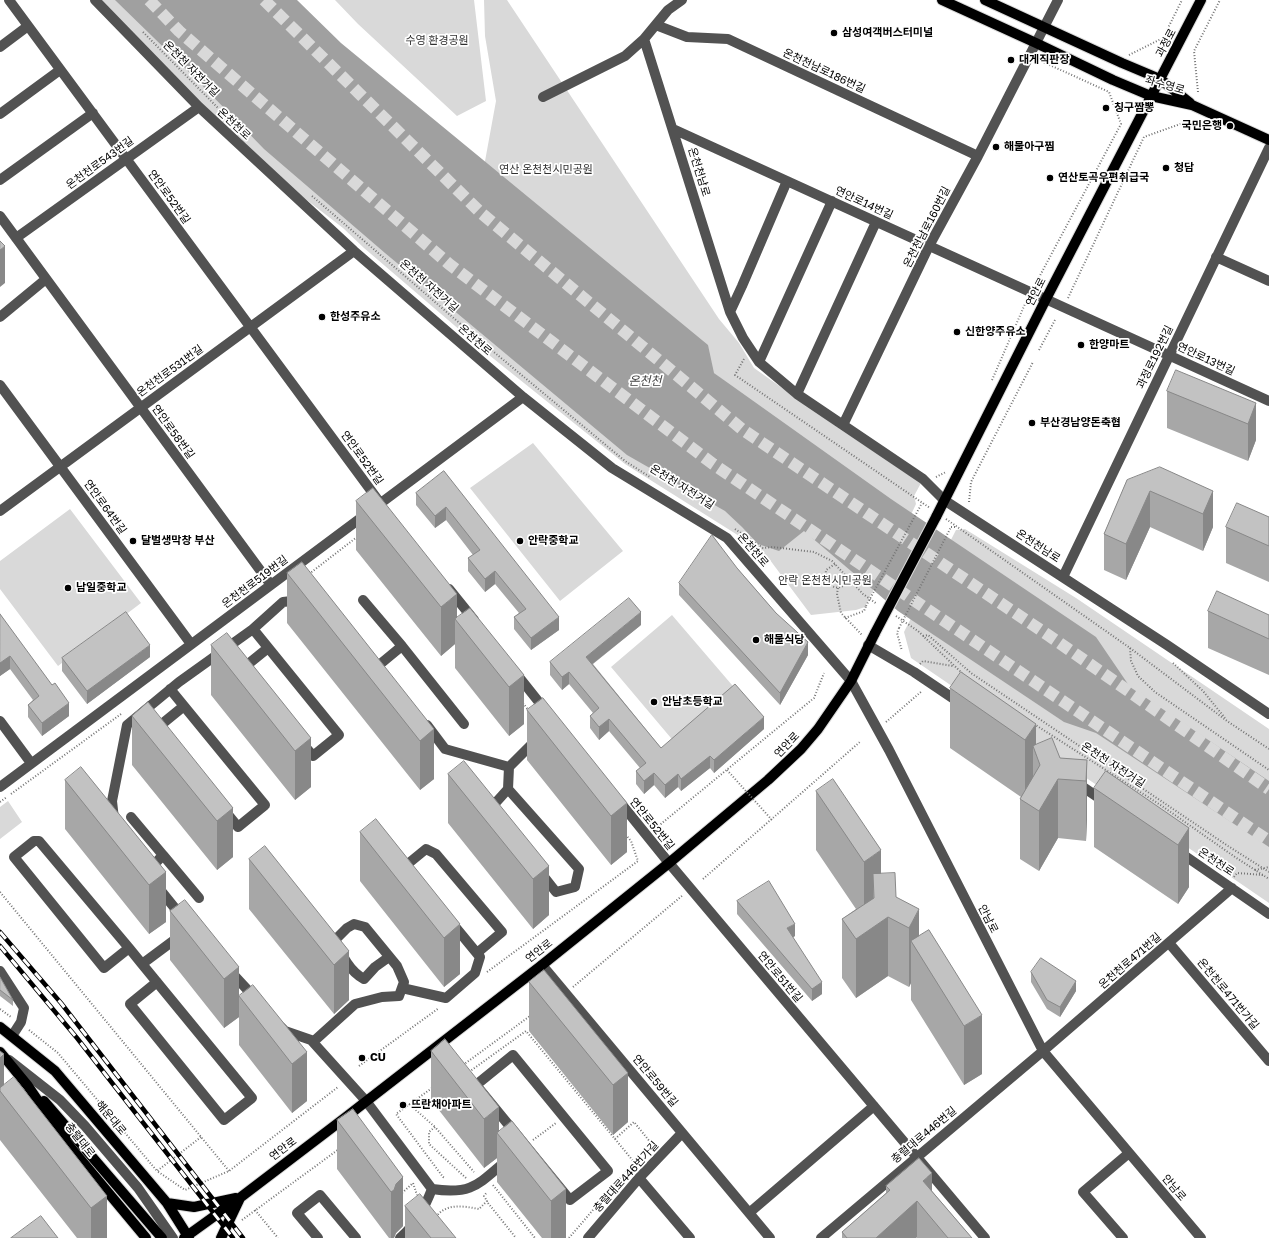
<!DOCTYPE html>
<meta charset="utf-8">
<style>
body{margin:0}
canvas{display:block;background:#fff}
</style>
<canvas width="1269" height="1238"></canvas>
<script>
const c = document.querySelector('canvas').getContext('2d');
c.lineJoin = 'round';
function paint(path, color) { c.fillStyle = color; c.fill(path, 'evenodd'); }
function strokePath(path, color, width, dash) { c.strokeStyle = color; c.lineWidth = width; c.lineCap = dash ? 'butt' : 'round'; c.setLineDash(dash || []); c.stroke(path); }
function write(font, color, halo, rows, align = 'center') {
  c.font = font + ' "Golos Text","Noto Sans KR",sans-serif'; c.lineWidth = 3.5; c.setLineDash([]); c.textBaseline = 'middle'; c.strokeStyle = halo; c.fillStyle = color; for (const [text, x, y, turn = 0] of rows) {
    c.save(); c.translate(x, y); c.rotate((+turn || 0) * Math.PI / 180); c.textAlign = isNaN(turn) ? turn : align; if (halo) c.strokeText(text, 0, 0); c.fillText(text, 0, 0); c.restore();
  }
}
paint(new Path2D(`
 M99 0H127L805 522 877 582 865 607 856 610 811 615 767 556 736 534 625 464 489 355 364 248 343 228 299 194 247 151Z
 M335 0H474L486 101 457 116 358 24Z
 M484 0H507L719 319 739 343 754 368 840 429 921 483 914 496 916 504 908 521 479 194 496 101 485 36Z
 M533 443 623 551 560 601 470 488Z
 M70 509 141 603 58 666 0 589V561Z
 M965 529 1076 598 1269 729V903L911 658 904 632 956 530Z
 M672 615 738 692 676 744 611 667Z
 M8 801 22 822 0 839V807Z`), '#d9d9d9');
paint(new Path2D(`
 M115 0H297L341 43 708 345 714 373 891 499 1096 637 1130 687 1269 781V847L1096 733 1064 722 898 611 804 531 779 551 758 544 742 527 725 511 627 455 385 253 264 149 192 75Z`), '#a0a0a0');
strokePath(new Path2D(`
 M149 0 179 31 449 264 713 464 1269 841
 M264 0 481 213 743 430 1048 635 1269 789`), '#d9d9d9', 12, [12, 6]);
const major = new Path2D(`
 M942 0 1036 43 1113 80 1151 96 1192 105 1269 140
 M985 0 1122 63 1160 79 1190 103
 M936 517 1046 299 1201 0
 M0 1027 55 1071 167 1203 189 1238
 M0 1052 28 1086 66 1142 146 1238
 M44 1101 162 1238
 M167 1203 194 1207 236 1198
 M184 1238 241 1197 346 1117 542 965 669 863 768 780 801 749 818 729 851 681 875 633
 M221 1238 240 1198`);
strokePath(major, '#dbdbdb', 12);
strokePath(new Path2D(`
 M143 32 218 108
 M1129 55 1163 38 1182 0
 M1198 92 1194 51 1220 0
 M312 196 471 333 625 461 650 477
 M1036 283 1121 124 1109 92 1041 61
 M1068 298 1144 137 1183 123
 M1039 350 1055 320
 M744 359 735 375 930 508
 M992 380 1025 304
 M936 477 946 472
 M969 502 971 482 1033 362
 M946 519 1130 648 1131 661 1138 676 1155 692 1269 770
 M951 527H957
 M735 529 763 548 773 547 814 552 832 561 863 594 877 604
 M835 564 826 570C824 587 840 594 849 580
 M309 574 357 537
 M838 588 837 594 841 613 862 635
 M896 616 918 631 962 673
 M845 618 864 611 866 606
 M899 628 897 633 902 651
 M923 636 928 635 971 673 1228 846 1269 872
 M1130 648 1227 721 1269 749
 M1173 663 1203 691 1225 718
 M920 664 923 661 953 666
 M523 703 529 711
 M886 722 922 691
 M1034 724 1162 806 1235 857 1269 879
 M11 794 121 714
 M0 802 7 797
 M656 828 814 698 824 673
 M1255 870 1269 867
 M1234 877 1237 873 1263 875
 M703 879 861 741
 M0 892 229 1171
 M487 972 638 861 631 841 626 835
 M573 987 683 895
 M0 1009 11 1017
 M29 1030 58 1053 157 1171
 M463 1065 530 1016
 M359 1066 439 1008
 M469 1072 526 1031 634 1162 569 1238
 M432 1088 396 1114 443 1177 445 1178
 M409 1104 435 1127
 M201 1137 157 1171 185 1190 229 1171 338 1087
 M615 1139 634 1122 651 1143
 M533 1140 556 1123
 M466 1178 429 1144V1132L435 1127 474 1172
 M493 1185 535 1238
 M402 1193 413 1183 417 1195
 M488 1203 516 1238
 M255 1210 278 1238
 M436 1217C446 1203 463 1206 479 1209L487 1201 484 1196 487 1192
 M242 1220 339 1149`), '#747474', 2, [1, 2]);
strokePath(new Path2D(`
 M9 0 378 500
 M95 0 199 107 354 251 523 397 612 468 727 538 851 681 889 750 1043 1051 1201 1238
 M656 25 687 37 728 39 978 156
 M644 39 730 312 743 338 759 362 797 394 923 479 944 500 1167 645 1269 714
 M0 47 28 26
 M543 97 625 56 644 39 668 10 682 0
 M0 114 60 70
 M673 129 1269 401
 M0 180 93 113
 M0 216 271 585
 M16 238 199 107
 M1216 257 1269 281
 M730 312 742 286 787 181
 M0 317 46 279
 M759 362 832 201
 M0 385 191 644
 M797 394 876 222
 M843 425 929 246 978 156 1058 0
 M0 511 354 251
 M1063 577 1269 148
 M449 589 474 620
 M363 600 402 646
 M253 629 339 735 313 756 303 744
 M868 645 914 672 960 703
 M379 665 402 646 464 724
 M243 671 242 669 268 648
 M515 672 546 711
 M170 689 265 805 238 827 225 811
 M0 721 31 763
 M427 725 445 749 509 767
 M159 731 157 728 184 706
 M1077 783 1105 802
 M0 787 523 397
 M508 789 579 869 575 887 556 892 541 873
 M619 801 669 863 985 1238
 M491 810 490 809 508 789 509 767 537 739
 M131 817 199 898 163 855 148 871
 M114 819 112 801 127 725 179 682 253 629 283 602 300 600
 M1178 851 1269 914
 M408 871 404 867 426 849 436 854 502 932 477 953
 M157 886 182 917
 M1169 943 1269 1061
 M129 948 104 968 14 857 34 841H39L129 948 142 964 252 1098 224 1120 130 1004 157 982
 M142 964 181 935
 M542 965 770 1238
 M0 971 24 1008 21 1022 12 1036
 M230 971 256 999
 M402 988 446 998 475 973 480 957 452 923
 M281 1027 285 1031 311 1040 366 1101 432 1189C473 1195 478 1184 507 1160
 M313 1042 355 1004 382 997 399 996 404 982 397 966 365 927 354 924 347 928 335 940C342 955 349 971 364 979L375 967 389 957
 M513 1055 608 1171 570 1200 476 1085Z
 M9 1060 60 1100 85 1126 138 1188 173 1238
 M639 1178 690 1238
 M749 1213 874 1106
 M318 1238 297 1213 320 1195 356 1238
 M400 1238C417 1223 424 1209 432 1189
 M588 1238 639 1178 682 1133
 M821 1238 1043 1051 1232 888
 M1123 1238 1083 1192 1129 1153`), '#525252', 10);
strokePath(major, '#000', 10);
const rail = new Path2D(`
 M0 932 61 1003 243 1238
 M0 946 77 1038 233 1238`);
strokePath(rail, '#000', 4.5);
strokePath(rail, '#fff', 3, [9]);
const majorBridge = new Path2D(`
 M875 633 936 517`);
strokePath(majorBridge, '#dbdbdb', 12, []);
strokePath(new Path2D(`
 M866 606 922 503
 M899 628 951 527
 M727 770 772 820`), '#747474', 2, [1, 2]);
strokePath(majorBridge, '#000', 10);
paint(new Path2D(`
 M1167 391 1256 403V440L1248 461 1167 428Z
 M444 471 559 630 531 650 514 629V617L519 613 495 584 485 592 468 571V558L473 555 446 520 435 528 416 505V493Z
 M1127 480 1213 491V527L1203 551 1150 527 1126 580 1104 570V534Z
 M356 501 457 618 524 675V724L509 736 455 668V644L441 656 356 550Z
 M1269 517V582L1226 563V527Z
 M737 568 776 613 808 655 780 705 679 595V583Z
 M287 573 434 729V779L420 790 287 623Z
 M1208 611 1269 615V675L1208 648Z
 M0 614 69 716 42 736 28 717V705L33 700 10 669 0 676Z
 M641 625 593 664 661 748 764 729 714 773 710 768 681 791 678 787 665 798 654 785 644 794 636 784V771L640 768 609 731 599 740 590 728V716L593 713 569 684 562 690 550 675V662Z
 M211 645 311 738V787L295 800 211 695Z
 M150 657 87 704 62 671V658Z
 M950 688 1036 744 1060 758 1087 760V819L1086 841 1058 838 1039 871 1020 859V799L1021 797 950 748Z
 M527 710 627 803V852L611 865 527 760Z
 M132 716 233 808V857L217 870 132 765Z
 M448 774 549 866V915L533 929 448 823Z
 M65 780 166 872V922L149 934 65 829Z
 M1094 788 1189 828V887L1178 904 1094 847Z
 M816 791 881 874 896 897 919 936 929 930 982 1074 964 1085 911 1000V983L909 987 888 976 856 998 842 978V919L856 909 816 850Z
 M360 832 460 924V974L444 987 360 881Z
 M249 859 349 951V1000L334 1014 249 909Z
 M737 901 795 936 793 937 822 994 812 1001 737 914Z
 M170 911 239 967V1017L224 1028 170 960Z
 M1031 972 1076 991 1060 1017 1047 1009 1031 982Z
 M0 977 13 1000V1006L0 996Z
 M529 982 628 1073V1122L613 1135 529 1031Z
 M239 996 307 1052V1101L292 1113 239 1045Z
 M0 1051 4 1085 107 1196V1238H77L0 1140Z
 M431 1051 499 1132 566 1189V1238H542L497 1182V1158L484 1168 431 1100Z
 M337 1120 403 1177V1226L396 1233 394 1238H389L337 1169Z
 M886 1186 932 1191 972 1238H917V1237L916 1238H842V1232L886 1193Z
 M405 1206 456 1238H405Z`), '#a7a7a7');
paint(new Path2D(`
 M5 246V283L0 287V250Z
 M1256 403V440L1248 461V424Z
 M1150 491V527L1126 580V544Z
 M1213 491V527L1203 551V514Z
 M446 507V520L435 528V516Z
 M495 571V584L485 592V579Z
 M457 594V621L455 619V644L441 656V607Z
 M641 612V625L586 669V657Z
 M559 617V630L531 650V638Z
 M808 642V655L780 705V693Z
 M150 645V657L87 704V691Z
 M10 656V669L0 676V663Z
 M569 672V684L562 690V677Z
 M524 675V724L509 736V687Z
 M69 703V716L42 736V723Z
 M764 717V729L714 773V760Z
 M609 719V731L599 740V727Z
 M1036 724V755L1033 746V788L1025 799V740Z
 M434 729V779L420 790V741Z
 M311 738V787L295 800V751Z
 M710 756V768L681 791V779Z
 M1087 760V819L1086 841V781Z
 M654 773V785L644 794V781Z
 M678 774V787L665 798V785Z
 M1058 779V838L1039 871V811Z
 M627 803V852L611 865V816Z
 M233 808V857L217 870V821Z
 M1189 828V887L1178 904V845Z
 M881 850V910L873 874V915L864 921V862Z
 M549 866V915L533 929V879Z
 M166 872V922L149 934V885Z
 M919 909V954L911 941V983L909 987V928Z
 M888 917V976L856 998V939Z
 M460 924V974L444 987V938Z
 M795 924V936L787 941V928Z
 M349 951V1000L334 1014V965Z
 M239 967V1017L224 1028V979Z
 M1076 981V991L1060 1017V1007Z
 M822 982V994L812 1001V989Z
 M982 1015V1074L964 1085V1026Z
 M307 1052V1101L292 1113V1064Z
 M4 1054V1096L0 1091V1058Z
 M628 1073V1122L613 1135V1085Z
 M499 1107V1135L497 1133V1158L484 1168V1119Z
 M932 1173V1210L923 1181Z
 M403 1177V1226L396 1233 394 1238H391V1192L396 1184Z
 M566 1189V1238H551V1201Z
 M107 1196V1238H91V1208Z
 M917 1201V1237L916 1238H876Z`), '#888');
const building = new Path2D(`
 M0 241 5 246 0 250Z
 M1176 370 1256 403 1248 424 1167 391Z
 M1160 467 1213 491 1203 514 1150 491 1126 544 1104 534 1127 480Z
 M444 471 559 617 531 638 514 617 526 609 495 571 485 579 468 558 480 550 446 507 435 516 416 493Z
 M373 488 457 594 441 607 356 501Z
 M1237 503 1269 517V546L1226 527Z
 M712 535 737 568 776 613 808 642 780 693 679 583Z
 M302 562 434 729 420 741 287 573Z
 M1217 591 1269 615V639L1208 611Z
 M629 598 641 612 586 657 661 748 735 684 764 717 714 760 710 756 681 779 678 774 665 785 654 773 644 781 636 771 646 763 609 719 599 727 590 716 599 708 569 672 562 677 550 662Z
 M470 608 524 675 509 687 455 619Z
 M126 612 150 645 87 691 62 658Z
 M0 614 52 685 55 683 69 703 42 723 28 705 39 696 10 656 0 663Z
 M227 633 311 738 295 751 211 645Z
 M961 672 1036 724 1025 740 950 688Z
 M543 698 627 803 611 816 527 710Z
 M148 702 233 808 217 821 132 716Z
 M1052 738 1060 758 1087 760 1086 781 1058 779 1039 811 1020 799 1040 765 1033 746Z
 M464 761 549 866 533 879 448 774Z
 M81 767 166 872 149 885 65 780Z
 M1106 771 1189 828 1178 845 1094 788Z
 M833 779 881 850 864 862 816 791Z
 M376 819 460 924 444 938 360 832Z
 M265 846 349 951 334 965 249 859Z
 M895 873 896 897 919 909 909 928 888 917 856 939 842 919 874 898 873 874Z
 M769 881 795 924 787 928 822 982 812 989 737 901Z
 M185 900 239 967 224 979 170 911Z
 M929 930 982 1015 964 1026 911 941Z
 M1041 958 1076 981 1060 1007 1047 1000 1031 972Z
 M544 970 628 1073 613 1085 529 982Z
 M0 977 13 1000 0 990Z
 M253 985 307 1052 292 1064 239 996Z
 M445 1039 499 1107 484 1119 431 1051Z
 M0 1051 4 1054 0 1058Z
 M14 1077 107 1196 91 1208 0 1091V1088Z
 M353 1109 403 1177 396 1184 394 1190 391 1192 337 1120Z
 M512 1121 566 1189 551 1201 497 1133Z
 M919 1158 932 1173 923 1181 972 1238H948L917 1201 876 1238H847L842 1232 890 1190 886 1186Z
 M420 1194 456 1238H431L405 1206Z
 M41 1216 58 1238H11Z`);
paint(building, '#c2c2c2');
strokePath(building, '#888', 1);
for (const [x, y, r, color] of [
 [834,33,4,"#000"],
 [1011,60,4,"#000"],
 [1106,108,4,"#000"],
 [1230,126,4,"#000"],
 [996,147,4,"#000"],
 [1166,168,4,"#000"],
 [1050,178,4,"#000"],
 [322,317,4,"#000"],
 [957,332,4,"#000"],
 [1081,345,4,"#000"],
 [1032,423,4,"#000"],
 [133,541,4,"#000"],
 [520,541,4,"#000"],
 [68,588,4,"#000"],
 [756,640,4,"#000"],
 [654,702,4,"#000"],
 [362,1058,4,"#000"],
 [403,1105,4,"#000"]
]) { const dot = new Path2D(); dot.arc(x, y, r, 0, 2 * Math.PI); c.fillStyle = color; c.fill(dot); strokePath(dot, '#fff', 1.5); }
write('bold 11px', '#000', '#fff', [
 ["삼성여객버스터미널",842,33],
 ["대게직판장",1019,60],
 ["칭구짬뽕",1114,108],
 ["국민은행",1222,126,"right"],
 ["해물아구찜",1004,147],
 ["청담",1174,168],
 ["연산토곡우편취급국",1058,178],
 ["한성주유소",330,317],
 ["신한양주유소",965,332],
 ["한양마트",1089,345],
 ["부산경남양돈축협",1040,423],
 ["달벌생막창 부산",141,541],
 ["안락중학교",528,541],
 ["남일중학교",76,588],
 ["해물식당",764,640],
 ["안남초등학교",662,702],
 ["CU",370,1058],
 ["뜨란채아파트",411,1105]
], 'left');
write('11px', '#303030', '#fff', [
 ["수영 환경공원",437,41],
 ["연산 온천천시민공원",546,170],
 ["안락 온천천시민공원",825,581]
]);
write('11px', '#000', '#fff', [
 ["과정로",1166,43,-62],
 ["온천천 자전거길",191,69,45],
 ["온천천남로186번길",824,71,25],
 ["좌수영로",1165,85,16],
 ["온천천로",234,124,43],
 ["온천천로543번길",100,163,-36],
 ["온천천남로",699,172,73],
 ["연안로52번길",169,197,54],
 ["연안로14번길",864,203,25],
 ["온천천남로160번길",927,227,-63],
 ["온천천 자전거길",429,286,41],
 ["연안로",1036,292,-63],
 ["온천천로",475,340,41],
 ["과정로192번길",1155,357,-64],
 ["연안로13번길",1206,359,25],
 ["온천천로531번길",170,371,-36],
 ["연안로58번길",173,432,54],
 ["연안로52번길",362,458,54],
 ["온천천 자전거길",682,487,32],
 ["연안로64번길",105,507,54],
 ["온천천남로",1038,546,33],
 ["온천천로",753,550,49],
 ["온천천로519번길",255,582,-37],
 ["연안로",787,745,-46],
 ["온천천 자전거길",1113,765,33],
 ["연안로52번길",652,824,51],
 ["온천천로",1216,862,34],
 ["안남로",988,919,63],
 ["연안로",539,951,-38],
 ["온천천로471번길",1130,961,-41],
 ["연안로51번길",780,977,50],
 ["온천천로471번가길",1228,994,50],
 ["연안로59번길",655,1081,50],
 ["해운대로",111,1118,50],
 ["충렬대로446번길",924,1135,-40],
 ["충렬대로",80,1140,52],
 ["연안로",283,1149,-37],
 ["충렬대로446번가길",626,1177,-48],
 ["안남로",1174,1188,50]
]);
write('italic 12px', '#414141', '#fff', [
 ["온천천",645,381]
]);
</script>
